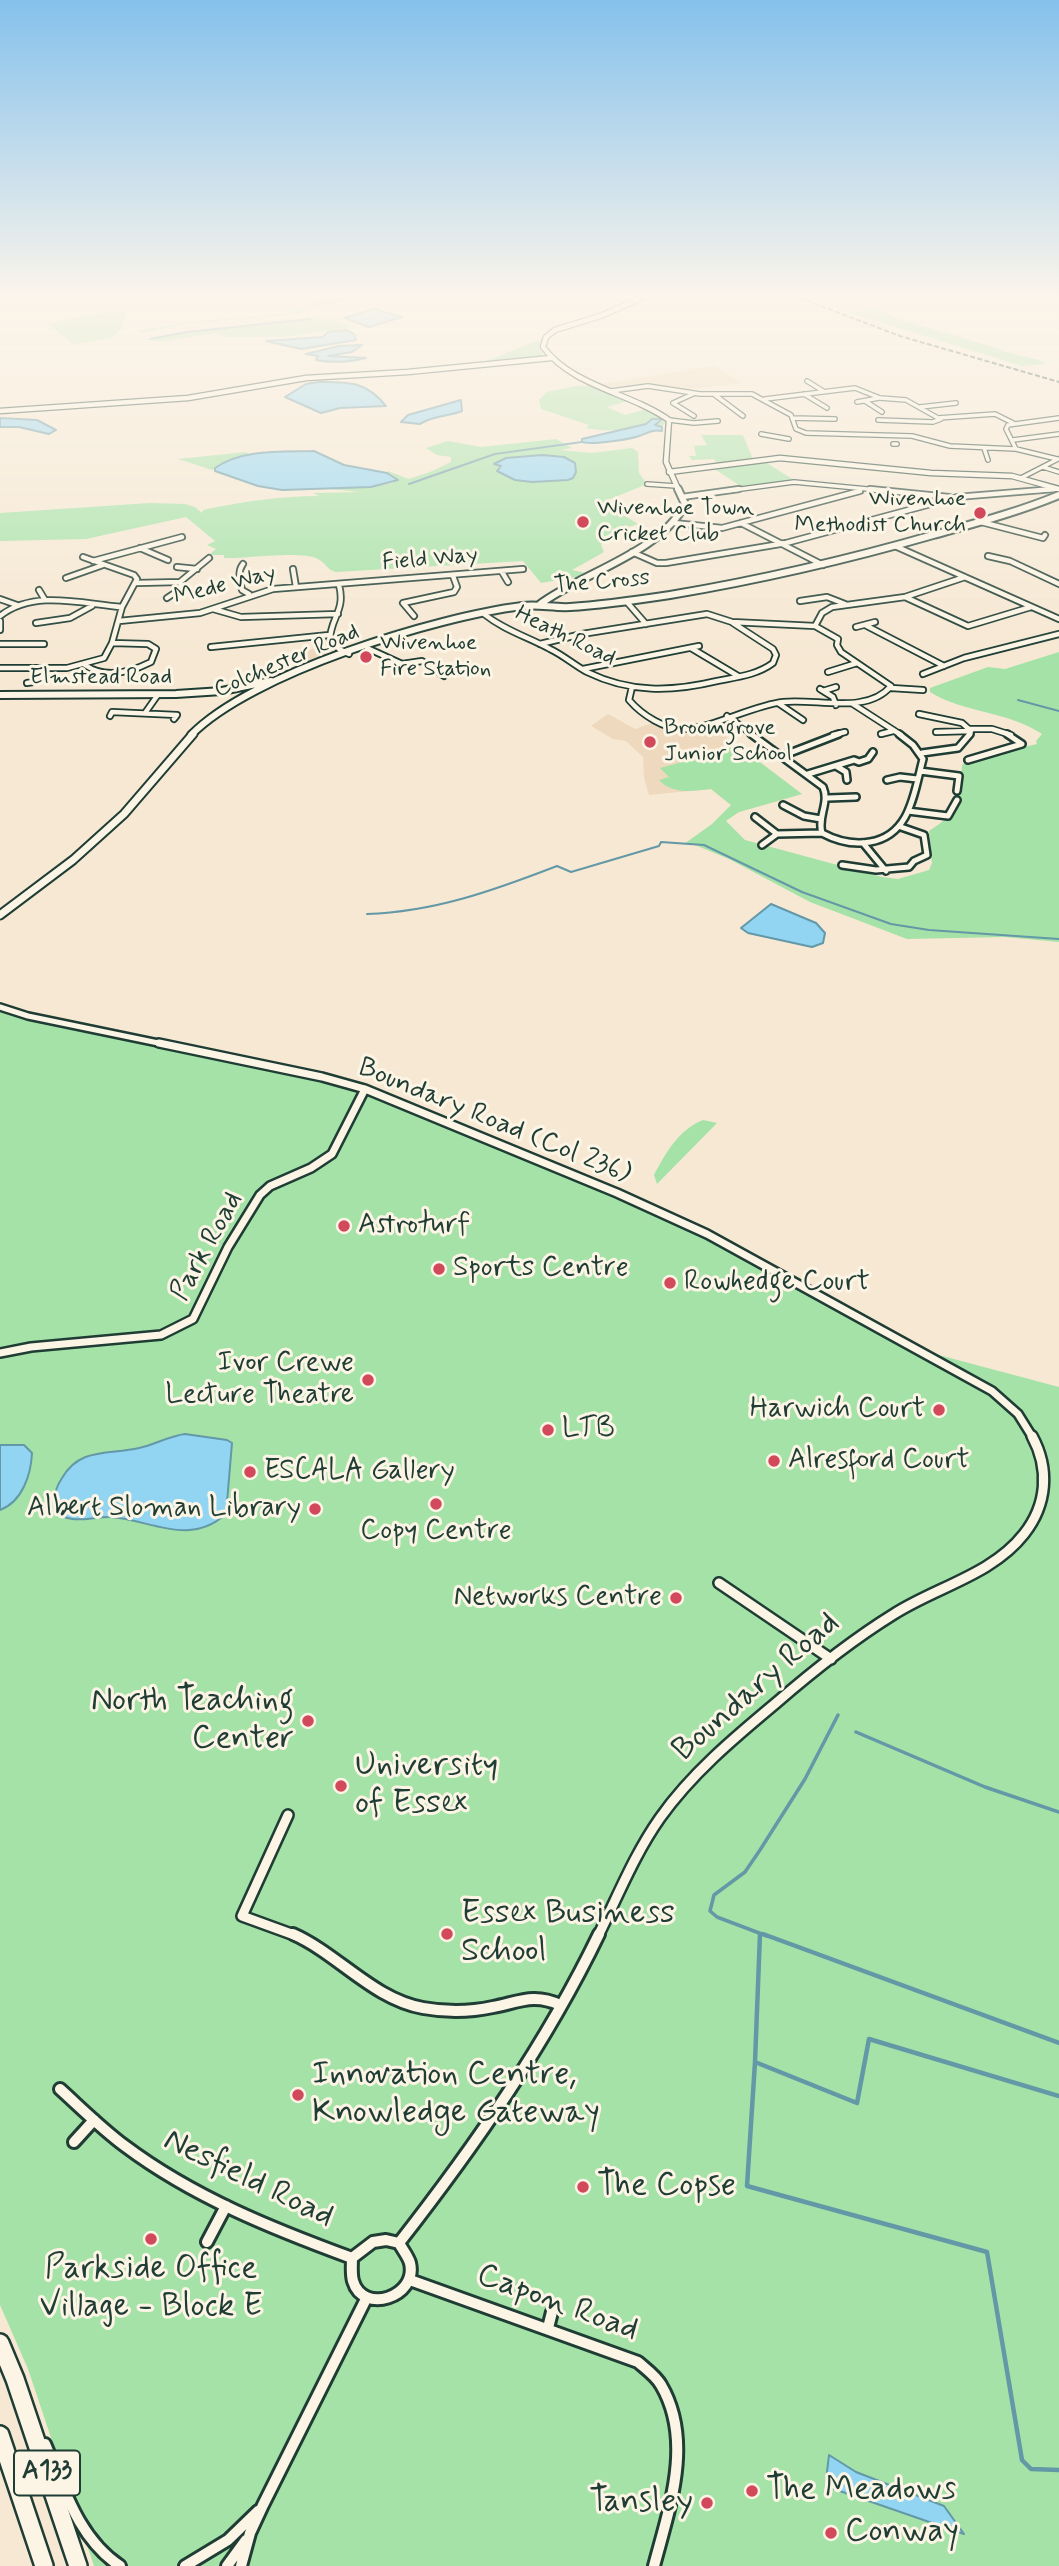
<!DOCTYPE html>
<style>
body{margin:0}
canvas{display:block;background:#f6e8d3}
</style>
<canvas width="1059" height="2566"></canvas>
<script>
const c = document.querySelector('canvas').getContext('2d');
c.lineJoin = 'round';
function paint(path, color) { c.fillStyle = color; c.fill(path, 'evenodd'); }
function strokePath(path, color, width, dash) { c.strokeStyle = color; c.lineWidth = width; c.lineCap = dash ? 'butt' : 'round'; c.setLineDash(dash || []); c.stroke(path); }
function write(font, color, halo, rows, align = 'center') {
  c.font = font + ' Mynerve,sans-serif'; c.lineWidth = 6; c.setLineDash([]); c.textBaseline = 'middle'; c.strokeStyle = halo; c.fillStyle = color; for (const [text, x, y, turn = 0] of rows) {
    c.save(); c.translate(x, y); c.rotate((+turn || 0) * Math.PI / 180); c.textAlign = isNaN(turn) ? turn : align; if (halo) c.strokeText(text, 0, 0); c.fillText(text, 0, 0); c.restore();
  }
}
paint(new Path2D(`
 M714 366 742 383 685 390 649 385 615 388 601 384Z
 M327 635 332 645 341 651 307 669 291 662 301 656H307L306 650 313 649 310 636Z
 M608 714 635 729 655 722 669 729 709 724 802 794 739 812 711 789 649 795 644 778 643 757 626 741 613 739 591 726Z`), '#eed9be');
paint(new Path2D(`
 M312 298H351L297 314 183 324 142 333 137 331 188 322 264 316 292 312 317 302Z
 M874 308 895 318 1000 349 998 350 1042 361 1045 364 1022 366 848 312Z
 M128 309 121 328 112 338 73 344 47 323Z
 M310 319H331L354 327 282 337H222L217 333 161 342 150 339 187 332Z
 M541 339 539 349 545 357 486 361Z
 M577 386H596L628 401 607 407 625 415 647 409 667 420 662 427 655 426 660 419C653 419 650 422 644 424 624 431 606 432 586 428L589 425 541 409 539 400 547 392Z
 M701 435H743L753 459 718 465 714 459 692 460 689 456H696L694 446 707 445Z
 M556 439 572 448 560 450 592 453 632 448 638 452 639 473 647 484 603 502 638 524 622 529 601 545 604 552 572 570 586 573 582 576 541 583 523 561 336 572C327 570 326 563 318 559 302 550 243 559 224 558V555H209L216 549 207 545 215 541 186 517 86 539 0 541V513L150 503 185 504 195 507 202 513 203 510C240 502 281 496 319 496L313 493 360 492 319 488 371 487 393 483V475L387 473 388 471 409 479 430 472 451 462V457L437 455 426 448 448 441 481 447ZM542 455 564 457 574 463 576 472 573 478 568 480 532 482 515 480 498 471 501 466 494 464 506 458Z
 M246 452 251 455 224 462 212 470 178 459Z
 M762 460 794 480 742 487 713 468Z
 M1059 652V942L1005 937 907 939 810 902 729 859 695 845 684 844 712 824 731 805 711 789C692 791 673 795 659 780L669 777 660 768 713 754 710 752 736 744 802 794 739 812 726 821 745 840 882 877 898 879 929 870 932 863 929 831C963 809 959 803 962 765L970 760 1037 744 1036 741 1042 734C1008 711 964 713 930 692V688L988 667 1005 669Z
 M0 1007 365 1089 652 1208 920 1350 1059 1387V2566H94L28 2369 0 2305Z
 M703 1120 717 1123 657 1184 654 1175C666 1153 678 1130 703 1120Z`), '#a5e2a8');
const water = new Path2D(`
 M374 309 402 317 369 327 344 318Z
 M346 330 354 334 356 340 301 349 266 341 323 337 328 332Z
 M362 345 352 352 328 356 366 358C350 362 332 363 316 360L318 356 306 354 339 346Z
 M319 382C349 382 366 381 386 406L340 408 321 413 285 397 306 384Z
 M461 400 462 411C447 417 433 415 420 424L401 422 408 415Z
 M0 418 37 420 56 430 49 434 19 427H0Z
 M652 419H662L655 425 662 427V431C651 429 647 434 636 437 624 440 592 445 582 442V439L646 424Z
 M314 451 344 465 387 473 398 480 371 487 282 490 258 486 215 471V468C241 449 282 452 314 451Z
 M542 455 564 457 575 463 576 472 573 478 568 480 532 482 515 480 497 471 501 466 494 464 506 458Z
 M771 904 816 923 825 933 823 943 812 947 748 933 741 928Z
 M185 1434 227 1440 232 1443 226 1514C189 1547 151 1520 111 1517 92 1516 69 1527 54 1509 53 1498 56 1487 62 1478 80 1447 109 1455 139 1448 154 1445 169 1436 185 1434Z
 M0 1445H24L32 1453C31 1475 22 1502 0 1510Z
 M829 2455 856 2472 944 2506 964 2534 834 2489 826 2480Z`);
paint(water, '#91d5f3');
strokePath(water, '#6398a7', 2);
strokePath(new Path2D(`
 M150 339 187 332 310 319
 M409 484 495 454 582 442
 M1018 700 1059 711
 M367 914C434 912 495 890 557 866L571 872 659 846 661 842 704 845 802 892 891 924 929 930 1059 939`), '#6398a7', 2);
strokePath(new Path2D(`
 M856 1732 985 1787 1059 1812
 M767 1936 717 1917 710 1911 714 1895 745 1872 760 1850 805 1779 838 1715`), '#6398a7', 3.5);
strokePath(new Path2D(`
 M763 1934 1059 2043
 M755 2062 760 1934
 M1059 2096 869 2039 857 2103 755 2062 747 2186 987 2252 1022 2460 1031 2469 1059 2470`), '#6398a7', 4.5);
const streetFar5 = new Path2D(`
 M807 381 823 391
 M611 391 648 386 700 394H752L791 415 796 429 806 433 912 436 950 446 1016 449 1057 459
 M693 394 673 403 694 416
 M804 394 827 408
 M715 395 743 416
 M765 399 855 388 880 398 906 400 938 418 995 414 1013 423
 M865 401 882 412
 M857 402 879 398
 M920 407 956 403
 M792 418 835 419
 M669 420 694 423 718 421
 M878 420 933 422 941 419
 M761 434 789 439
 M1013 440 1059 434
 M893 444H897
 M984 448 988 460
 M1016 449 1006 429 1008 425 1059 418
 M1043 467 1059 472
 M1021 478 1058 459
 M647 484 676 486
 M726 491 794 482 888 491
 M1032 491 1059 489`);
const streetFar4 = new Path2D(`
 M870 489 949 497
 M682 497 739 489
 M981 522 1043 538 1045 535
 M674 523 722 528 860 491
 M741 523 823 565
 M895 546 1059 619
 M140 548 168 560
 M632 552 657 563H666L786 543 957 497 1054 489
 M988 556 1010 561 1059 584
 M93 561 182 537
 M243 564C237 572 240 581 242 590L249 594
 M177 567 197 569
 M293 569 296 587
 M502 572 508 582
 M965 577 905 597 968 626 1031 607
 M66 578 103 565
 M136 583 180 582 209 558
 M339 585C346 611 330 618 330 640L339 649 349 654
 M39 590 45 600
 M167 598 182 588 180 582
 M0 599 17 605
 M626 601 646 624
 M800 601 827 597 845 604
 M213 609 241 617 338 614
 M484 614C504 630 528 637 550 649 563 655 574 665 587 672 630 693 671 692 717 681 737 677 757 675 773 663L776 655 773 649 733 623
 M0 616C35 589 82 604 122 607
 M414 616 403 603 454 592 457 587 453 576
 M0 621V630
 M119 621 200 613 273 589 523 569
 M36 623 70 618 92 606
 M865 625 944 666
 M815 626 822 613 832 607 905 597
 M856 627 875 622
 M0 644H44
 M540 644 582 634 707 614 732 622 815 626 838 639 837 645 841 652 891 686C867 715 816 698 783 702 754 705 712 728 685 729 665 730 642 715 629 700L632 687
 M211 647 329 635
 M367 648 402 664 422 661 444 676
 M691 648 738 676
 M85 665C105 679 131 672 151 662L156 649 148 644 112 643
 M0 668H67L104 658 112 643 122 607 137 579 134 575 83 557
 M583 669 699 646
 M828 672 857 663
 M923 674 964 658 1059 634
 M27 683 33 682 41 669
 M891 688 923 690
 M820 689 833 697 836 705
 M823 691 836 687
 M778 703 803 720
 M853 704 901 735
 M145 713 157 696
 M919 714 962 723 971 731 969 735
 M110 716 112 712 177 715 174 719
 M727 716 753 735
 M970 729H992L1011 735
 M936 732 970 731
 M881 734 893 731
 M833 735 845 732`);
const streetFar3 = new Path2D(`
 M751 734 823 787C830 803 817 817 822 833 837 841 853 845 870 842 911 835 914 792 923 759L913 745 899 734
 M922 753 958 748 970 734
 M782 756 839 734
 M968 760 1022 744 1007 734
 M836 766 846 772 847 780
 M920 771 959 776 957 791
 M808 774 854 760 859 762 868 759 873 752
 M887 780 900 777 917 779
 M828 798 856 797
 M783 805 804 816 821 819
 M908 811 948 816 957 800
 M755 817 777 834 822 833
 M863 843 886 871
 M762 845 777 834
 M842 865 876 870 909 867 914 861 927 855 924 835 901 827
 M0 1007 28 1016 168 1045`);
const streetFar2 = new Path2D(`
 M159 1043 322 1077 365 1089 617 1193 707 1234 992 1391 1018 1414 1033 1438
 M0 1353 31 1347 161 1335 193 1319 228 1247 260 1195 270 1186 311 1168 332 1154 365 1089`);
const streetFar1 = new Path2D(`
 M719 1583 831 1659
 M288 1815 242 1916 297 1936
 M598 1936C618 1896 634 1855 660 1818 691 1774 734 1738 776 1703 813 1671 852 1640 894 1614 936 1587 992 1575 1024 1534 1047 1505 1050 1469 1032 1436`);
const street = new Path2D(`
 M293 1934C338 1954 373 1999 423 2008 445 2012 470 2012 493 2007 519 2002 534 1993 560 2005
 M60 2089C81 2108 102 2129 125 2146 193 2197 273 2229 352 2258
 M74 2142 94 2120
 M386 2240 399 2243C402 2249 408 2256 410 2263 418 2297 363 2315 353 2281 351 2274 352 2265 352 2258L373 2242Z
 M207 2242 226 2206
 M399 2243C474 2147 546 2044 599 1934
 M410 2280 638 2362C646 2369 656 2376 661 2385 694 2441 669 2509 654 2566
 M548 2328 552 2312
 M45 2444C64 2488 78 2538 120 2566
 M185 2566 228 2540 258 2511
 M227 2566 246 2540
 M241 2566 250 2533 263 2505 366 2299`);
const secondaryFar2 = new Path2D(`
 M641 298 603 315 555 330 546 337 543 347C573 387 629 392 669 420L666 462 679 491
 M0 411 188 398 306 378 408 372 551 358
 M669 472 780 458 931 473 1012 476 1059 489`);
const secondaryFar1 = new Path2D(`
 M539 605C579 574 661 553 685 504L678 489
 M0 695 176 694 222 691 271 681
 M191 735C252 673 435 617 522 606 538 604 554 608 570 607 604 605 637 600 670 595 759 580 846 560 933 535 976 523 1018 512 1059 495`);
const secondary = new Path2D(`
 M0 915 73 860 124 814 193 734`);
const primary = new Path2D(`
 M0 2343 15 2379 78 2566
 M0 2435 44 2566`);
strokePath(streetFar5, '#1f3d34', 6);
strokePath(streetFar4, '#1f3d34', 8);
strokePath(streetFar3, '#1f3d34', 10);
strokePath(streetFar2, '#1f3d34', 12);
strokePath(streetFar1, '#1f3d34', 14);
strokePath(street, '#1f3d34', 16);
strokePath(secondaryFar2, '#1f3d34', 7);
strokePath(secondaryFar1, '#1f3d34', 10);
strokePath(secondary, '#1f3d34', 11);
strokePath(primary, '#1f3d34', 22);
strokePath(streetFar5, '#fcf5e5', 3.5);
strokePath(streetFar4, '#fcf5e5', 4.5);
strokePath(streetFar3, '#fcf5e5', 5);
strokePath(streetFar2, '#fcf5e5', 7);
strokePath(streetFar1, '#fcf5e5', 9);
strokePath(street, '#fcf5e5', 10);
strokePath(secondaryFar2, '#fcf5e5', 4.5);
strokePath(secondaryFar1, '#fcf5e5', 6);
strokePath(secondary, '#fcf5e5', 7);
strokePath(primary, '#fcf5e5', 17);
strokePath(new Path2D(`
 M800 298 900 336 1059 382`), '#1f3d34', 2, [5, 2.5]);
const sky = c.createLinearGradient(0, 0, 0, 657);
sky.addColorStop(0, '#85c1ec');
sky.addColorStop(0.45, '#fbf5eb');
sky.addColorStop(1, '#fbf5eb00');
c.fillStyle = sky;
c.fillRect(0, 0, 1059, 657);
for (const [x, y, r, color] of [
 [980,513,7,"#d1495b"],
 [583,522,7,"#d1495b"],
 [366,657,7,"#d1495b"],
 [650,742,7,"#d1495b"],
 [344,1226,7,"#d1495b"],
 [439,1269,7,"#d1495b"],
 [670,1283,7,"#d1495b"],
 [368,1380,7,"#d1495b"],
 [939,1410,7,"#d1495b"],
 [548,1430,7,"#d1495b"],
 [774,1461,7,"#d1495b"],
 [250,1472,7,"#d1495b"],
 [436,1504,7,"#d1495b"],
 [315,1509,7,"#d1495b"],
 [676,1598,7,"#d1495b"],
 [308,1721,7,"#d1495b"],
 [341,1786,7,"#d1495b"],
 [447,1934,7,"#d1495b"],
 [298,2095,7,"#d1495b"],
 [583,2187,7,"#d1495b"],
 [151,2239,7,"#d1495b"],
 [752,2491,7,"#d1495b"],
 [707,2503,7,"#d1495b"],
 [831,2533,7,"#d1495b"]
]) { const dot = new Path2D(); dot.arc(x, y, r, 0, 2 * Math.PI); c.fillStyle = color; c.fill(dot); strokePath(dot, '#fcf5e5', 2.5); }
write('23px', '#1f3d34', '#fcf5e5', [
 ["Wivenhoe",966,500,"right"],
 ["Methodist Church",966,526,"right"],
 ["Wivenhoe Town",597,509],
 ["Cricket Club",597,535],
 ["Wivenhoe",380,644],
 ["Fire Station",380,670],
 ["Broomgrove",664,729],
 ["Junior School",664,755]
], 'left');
write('23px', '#1f3d34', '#fcf5e5', [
 ["Field Way",430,560,-5],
 ["The Cross",602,583,-5],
 ["Mede Way",225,586,-14],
 ["Heath Road",565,637,26],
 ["Colchester Road",287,662,-23],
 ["Elmstead Road",101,678]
]);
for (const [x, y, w] of [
 [47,2473,66]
]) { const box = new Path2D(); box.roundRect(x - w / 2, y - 22.5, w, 45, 5); c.fillStyle = '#fcf5e5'; c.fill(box); strokePath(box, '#1f3d34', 2); }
write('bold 26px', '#1f3d34', null, [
 ["A133",47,2473]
]);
write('28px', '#1f3d34', '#fcf5e5', [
 ["Boundary Road (Col 236)",494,1122,22],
 ["Park Road",208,1247,-61]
]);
write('28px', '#1f3d34', '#fcf5e5', [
 ["Astroturf",358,1226],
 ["Sports Centre",453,1269],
 ["Rowhedge Court",684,1283],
 ["Ivor Crewe",354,1364,"right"],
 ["Lecture Theatre",354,1396,"right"],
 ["Harwich Court",925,1410,"right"],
 ["LTB",562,1430],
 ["Alresford Court",788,1461],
 ["ESCALA Gallery",264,1472],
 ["Albert Sloman Library",301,1509,"right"],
 ["Copy Centre",436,1532,"center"],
 ["Networks Centre",662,1598,"right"]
], 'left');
write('33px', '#1f3d34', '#fcf5e5', [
 ["Boundary Road",757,1688,-41],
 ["Nesfield Road",248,2180,26],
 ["Capon Road",557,2304,20]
]);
write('33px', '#1f3d34', '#fcf5e5', [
 ["North Teaching",294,1702,"right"],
 ["Center",294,1740,"right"],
 ["University",355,1767],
 ["of Essex",355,1805],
 ["Essex Business",461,1915],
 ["School",461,1953],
 ["Innovation Centre,",312,2076],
 ["Knowledge Gateway",312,2114],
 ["The Copse",597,2187],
 ["Parkside Office",151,2270,"center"],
 ["Village - Block E",151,2308,"center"],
 ["The Meadows",766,2491],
 ["Tansley",693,2503,"right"],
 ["Conway",845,2533]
], 'left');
</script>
